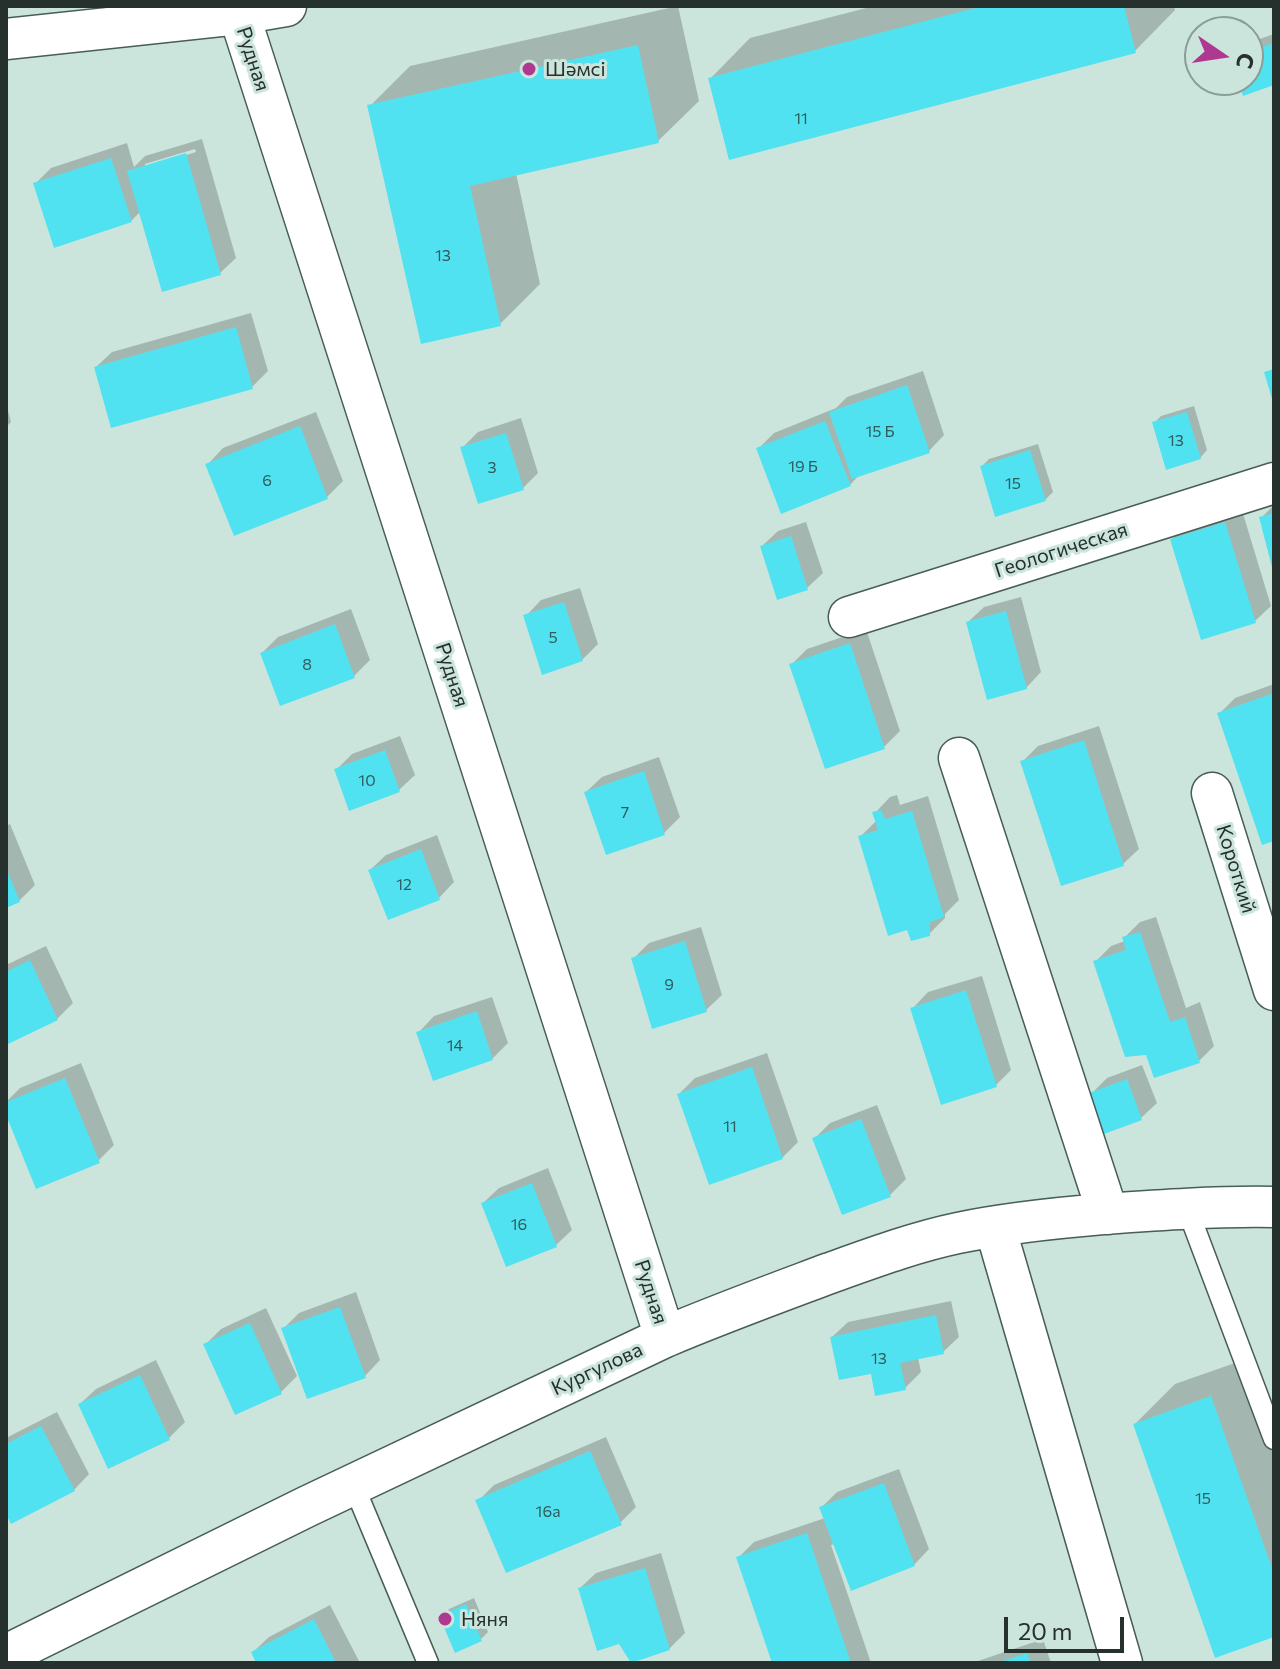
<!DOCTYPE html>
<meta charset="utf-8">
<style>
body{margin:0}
#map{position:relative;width:1280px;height:1669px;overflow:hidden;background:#cce5dc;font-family:Commissioner,sans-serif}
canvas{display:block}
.frame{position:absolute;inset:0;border:8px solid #26302c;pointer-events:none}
.north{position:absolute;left:1184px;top:16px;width:80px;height:80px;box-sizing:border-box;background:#cce5dc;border:2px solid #8a9d96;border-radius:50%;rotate:103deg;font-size:22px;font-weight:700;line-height:32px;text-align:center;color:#26302c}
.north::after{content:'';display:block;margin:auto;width:28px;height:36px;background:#af3990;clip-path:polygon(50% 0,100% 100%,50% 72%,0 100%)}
.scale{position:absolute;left:1004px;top:1617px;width:120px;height:36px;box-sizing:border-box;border:4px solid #26302c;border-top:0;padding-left:10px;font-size:24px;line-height:28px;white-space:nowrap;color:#26302c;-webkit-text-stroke:6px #cce5dc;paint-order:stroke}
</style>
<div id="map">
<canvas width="1280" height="1669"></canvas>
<div class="frame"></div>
<div class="north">С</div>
<div class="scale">20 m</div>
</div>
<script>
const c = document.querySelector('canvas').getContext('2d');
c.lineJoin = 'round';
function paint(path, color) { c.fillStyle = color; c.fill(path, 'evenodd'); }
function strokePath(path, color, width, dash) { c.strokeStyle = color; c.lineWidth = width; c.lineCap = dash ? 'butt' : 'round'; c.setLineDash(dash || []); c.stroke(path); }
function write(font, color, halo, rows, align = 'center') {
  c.font = font + ' Commissioner,sans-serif'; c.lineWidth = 6; c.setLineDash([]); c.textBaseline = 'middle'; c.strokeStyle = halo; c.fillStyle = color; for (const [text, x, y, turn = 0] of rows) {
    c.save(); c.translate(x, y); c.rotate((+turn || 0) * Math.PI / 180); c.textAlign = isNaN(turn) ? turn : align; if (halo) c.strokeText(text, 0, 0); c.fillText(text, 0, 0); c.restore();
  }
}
paint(new Path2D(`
 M678 6 699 101 658 141 516 173 540 284 500 324 370 106 410 66Z
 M874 6H1174L1175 10 1135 51 710 79 750 38Z
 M1274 34V83L1240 80H1248V43Z
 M202 139 236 258 220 273 141 211 131 221 35 184 51 168 127 143 134 167 145 156ZM195 149 196 152 145 168V164Z
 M251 313 268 371 252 387 96 367 112 352Z
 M923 371 944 435 929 451 860 474 850 485 758 449 774 433 836 408 847 397Z
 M6 403 11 422 6 427Z
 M1194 406 1207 450 1200 458 1154 423 1161 416Z
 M316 412 343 481 327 497 235 533 208 464 223 448Z
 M521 418 538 473 523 488 462 448 478 432Z
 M1038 444 1053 492 1045 500 982 466 989 459Z
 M1274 505V565L1261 518Z
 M1241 507 1271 606 1255 621 1172 539 1188 524Z
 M806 522 823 573 807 588 762 546 778 531Z
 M580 588 598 644 582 660 526 616 541 600Z
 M1021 597 1041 672 1026 688 968 622 984 607Z
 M351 609 370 660 354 676 262 653 278 637Z
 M866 629 900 731 884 747 791 665 807 649Z
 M1274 684V839L1220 713 1235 698Z
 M1099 726 1139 849 1123 864 1023 761 1038 746Z
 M400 736 415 775 399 790 336 770 352 754Z
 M659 757 680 817 664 833 586 792 602 777Z
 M897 795 900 805 928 796 959 900 945 914V918L929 934 860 837 877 820 875 813 890 797Z
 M10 824 35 885 19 901 6 906V826Z
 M437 835 454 882 439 898 370 870 386 855Z
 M1156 917 1186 1008 1200 1002 1214 1046 1199 1061 1096 961 1111 946 1125 941 1124 938 1140 922Z
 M701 927 722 995 706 1010 634 958 649 943Z
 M46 946 73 1003 57 1019 6 1043V965Z
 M982 976 1011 1070 996 1085 913 1008 928 992Z
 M492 997 508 1043 492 1059 419 1032 434 1016Z
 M767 1053 798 1142 782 1158 679 1094 695 1078Z
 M81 1063 114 1145 98 1161 6 1109V1102L20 1088Z
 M1142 1065 1157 1103 1141 1118 1092 1093 1107 1078Z
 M877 1105 906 1179 890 1195 815 1138 830 1123Z
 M548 1168 572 1230 556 1245 483 1203 499 1188Z
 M356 1292 380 1360 365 1376 283 1329 299 1313Z
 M951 1301 959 1337 943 1352 918 1358 921 1372 905 1388 872 1372 832 1337 848 1322Z
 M266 1308 297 1376 281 1392 236 1412 206 1344 221 1329Z
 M1252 1357 1274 1421V1635L1135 1424 1175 1384Z
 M156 1360 185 1422 169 1438 109 1466 80 1404 96 1389Z
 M57 1412 89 1474 74 1490 6 1510V1438Z
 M606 1437 636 1507 620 1523 478 1501 494 1485Z
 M899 1469 929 1549 914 1565 835 1544 831 1545 871 1663H774L738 1558 754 1542 825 1518 821 1508 837 1492Z
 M661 1553 685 1633 669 1649 580 1588 596 1573Z
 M474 1598 488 1632 481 1639 442 1616 449 1609Z
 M330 1605 360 1663H258L253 1652 269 1637Z
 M1043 1639 1051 1663H972Z`), '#0003');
paint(new Path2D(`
 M983 6H1124L1136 53 729 160 708 78Z
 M1274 43V85L1243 96 1238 80H1248V52Z
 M638 45 659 143 470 186 501 326 421 344 367 105Z
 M186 153 221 275 162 292 127 171Z
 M111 158 132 222 54 248 33 183Z
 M236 327 253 389 111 428 94 367Z
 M1274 369V402H1273L1264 372Z
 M907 385 930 453 852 479 829 412Z
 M1187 412 1201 459 1166 470 1152 422Z
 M825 421 851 486 781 514 756 448Z
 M300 426 328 499 234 536 205 464Z
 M506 433 524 490 478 504 460 447Z
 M1030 450 1046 501 995 517 980 466Z
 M1274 513V571H1273L1259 517Z
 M1225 522 1256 623 1201 640 1170 539Z
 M791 536 808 590 777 600 760 546Z
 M564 602 583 661 542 675 523 615Z
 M1006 611 1027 689 987 700 966 622Z
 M335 624 355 678 280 706 260 653Z
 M850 643 885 749 825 769 789 664Z
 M1274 693V841L1262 845 1217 713Z
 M1084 740 1124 866 1061 886 1020 761Z
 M385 750 400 792 349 811 334 769Z
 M644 771 665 835 606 855 584 792Z
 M881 810 885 819 912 811 944 917 930 922V936L911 941 907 930 888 936 858 836 878 830 872 812Z
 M421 849 440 900 388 920 368 870Z
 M6 868 20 902 6 908Z
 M1140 932 1170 1022 1185 1017 1200 1063 1154 1078 1146 1055 1125 1057 1093 961 1126 950 1122 937Z
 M685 941 707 1012 652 1029 631 958Z
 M30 960 58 1020 6 1045V972Z
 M966 990 997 1087 941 1105 910 1008Z
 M477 1011 493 1060 433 1081 416 1032Z
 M752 1067 783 1159 709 1185 677 1094Z
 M65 1078 100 1163 36 1189 6 1115V1102Z
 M1127 1079 1142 1120 1104 1134 1089 1093Z
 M861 1119 891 1197 842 1215 812 1138Z
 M532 1183 557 1247 506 1267 481 1203Z
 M340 1307 366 1378 307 1399 281 1328Z
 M936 1315 944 1354 900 1363 906 1390 875 1396 871 1374 839 1380 830 1337Z
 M250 1323 282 1394 235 1415 203 1344Z
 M140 1375 170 1440 108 1469 78 1404Z
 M1211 1396 1274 1574V1637L1215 1658 1133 1424Z
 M41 1426 75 1491 11 1524 6 1514V1444Z
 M590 1451 622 1525 506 1573 475 1500Z
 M884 1483 915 1566 851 1591 819 1507Z
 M807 1533 851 1663H772L736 1557Z
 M645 1568 670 1650 631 1663 619 1644 597 1651 578 1588Z
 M466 1604 482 1641 455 1653 439 1616Z
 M314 1619 336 1663H256L251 1652Z
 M1027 1653 1031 1663H1000V1662Z`), '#51e2f1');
const service = new Path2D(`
 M1187 1208 1274 1439
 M353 1484 428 1663`);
const minor = new Path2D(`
 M239 14 665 1337
 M6 39 239 14 286 6
 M849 617 1274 483
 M959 758 1108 1214
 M1212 793 1274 990
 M995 1227 1122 1663
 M6 1655 308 1506 665 1337C719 1314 774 1294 830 1273 872 1258 915 1242 958 1233 1006 1223 1055 1218 1103 1214 1160 1210 1217 1206 1274 1207`);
strokePath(service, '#475d56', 23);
strokePath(minor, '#475d56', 43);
strokePath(service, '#fff', 20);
strokePath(minor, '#fff', 40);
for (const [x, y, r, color] of [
 [529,69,8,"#af3990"],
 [445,1619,8,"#af3990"]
]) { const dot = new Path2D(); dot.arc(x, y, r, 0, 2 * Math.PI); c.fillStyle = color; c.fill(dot); strokePath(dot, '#cce5dc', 3); }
write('16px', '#315c5d', null, [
 ["11",801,119],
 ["13",443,256],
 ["15 Б",880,432],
 ["13",1176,441],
 ["19 Б",803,467],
 ["3",492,468],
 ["6",267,481],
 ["15",1013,484],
 ["5",553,638],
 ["8",307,665],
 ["10",367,781],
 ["7",625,813],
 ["12",404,885],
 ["9",669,985],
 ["14",455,1046],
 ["11",730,1127],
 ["16",519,1225],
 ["13",879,1359],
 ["15",1203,1499],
 ["16а",548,1512]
]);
write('20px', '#26302c', '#cce5dc', [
 ["Рудная",253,59,72],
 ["Геологическая",1061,550,-18],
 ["Рудная",452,675,72],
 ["Короткий",1236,869,73],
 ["Рудная",651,1292,72],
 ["Кургулова",597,1369,-25]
]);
write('20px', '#26302c', '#cce5dc', [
 ["Шәмсі",545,69],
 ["Няня",461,1619]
], 'left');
</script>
